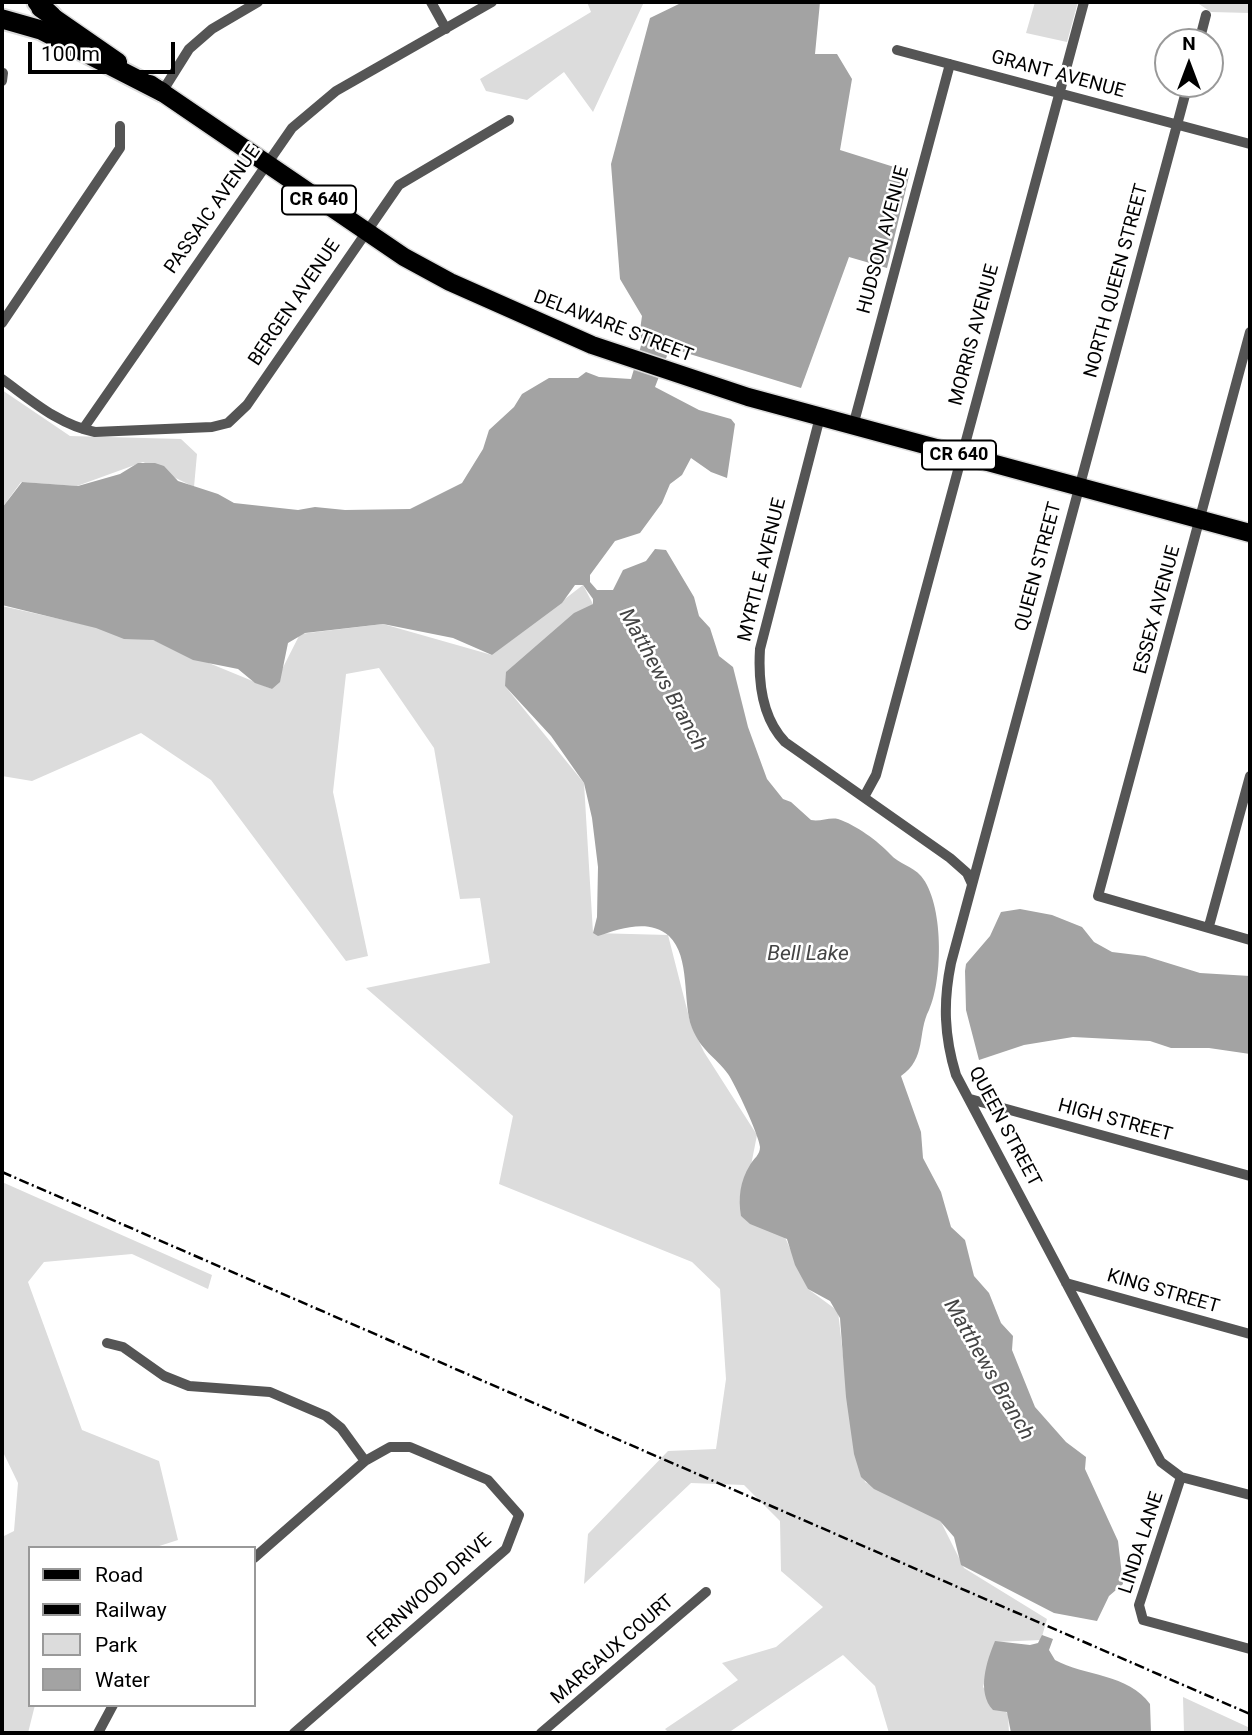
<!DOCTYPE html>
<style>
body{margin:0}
#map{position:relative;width:1252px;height:1735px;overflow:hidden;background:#fff;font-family:Roboto,sans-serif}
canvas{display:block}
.frame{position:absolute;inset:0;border:4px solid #000;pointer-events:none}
.legend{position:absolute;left:28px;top:1546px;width:228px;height:161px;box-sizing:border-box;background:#fff;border:2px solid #999;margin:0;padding:9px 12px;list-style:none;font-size:21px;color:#000}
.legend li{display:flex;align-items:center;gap:14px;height:35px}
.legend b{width:35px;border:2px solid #999}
.north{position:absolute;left:1154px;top:28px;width:70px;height:70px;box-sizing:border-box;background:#fff;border:2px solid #999;border-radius:50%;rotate:0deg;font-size:19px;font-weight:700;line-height:28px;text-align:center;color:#000}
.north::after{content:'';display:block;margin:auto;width:24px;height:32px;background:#000;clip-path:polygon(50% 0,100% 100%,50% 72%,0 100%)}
.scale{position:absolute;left:28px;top:42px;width:147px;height:32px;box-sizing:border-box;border:4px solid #000;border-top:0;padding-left:9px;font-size:21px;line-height:24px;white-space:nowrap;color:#000;-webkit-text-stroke:5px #fff;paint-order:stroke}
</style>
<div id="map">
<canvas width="1252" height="1735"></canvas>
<div class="frame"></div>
<ul class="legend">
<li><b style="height:9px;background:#000"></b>Road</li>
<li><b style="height:9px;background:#000"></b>Railway</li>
<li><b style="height:19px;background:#dcdcdc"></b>Park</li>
<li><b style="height:19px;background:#a3a3a3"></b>Water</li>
</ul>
<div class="north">N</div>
<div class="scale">100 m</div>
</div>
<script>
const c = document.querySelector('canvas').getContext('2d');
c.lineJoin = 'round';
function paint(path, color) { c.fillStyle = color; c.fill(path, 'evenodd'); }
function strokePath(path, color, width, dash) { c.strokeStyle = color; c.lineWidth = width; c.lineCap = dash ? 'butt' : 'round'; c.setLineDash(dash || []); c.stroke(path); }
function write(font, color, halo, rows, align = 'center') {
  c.font = font + ' Roboto,sans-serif'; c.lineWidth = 5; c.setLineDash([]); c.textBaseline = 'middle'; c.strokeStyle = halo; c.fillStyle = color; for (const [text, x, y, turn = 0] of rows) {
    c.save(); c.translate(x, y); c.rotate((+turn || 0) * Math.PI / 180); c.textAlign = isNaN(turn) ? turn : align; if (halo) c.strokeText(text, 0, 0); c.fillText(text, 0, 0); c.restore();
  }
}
paint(new Path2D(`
 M587 2H644L593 112 564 72 527 100 486 91 480 79 591 12Z
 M1035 2H1078L1067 42 1026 33Z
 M1196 2H1250V13L1211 12Z
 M2 390 70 436 181 439 197 454 194 487 143 462 77 486 21 482 2 508Z
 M583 585 593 604 505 686 584 783 593 933 668 935 691 1025 704 1052 757 1135 741 1216 784 1235 808 1289 838 1311 852 1435 865 1482 940 1520 964 1568 1047 1619 1041 1640 995 1642 983 1687 1008 1714 1009 1733H889L875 1686 843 1655 728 1733H669L665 1729 738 1680 722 1663 776 1647 823 1607 781 1571 780 1521 744 1485 691 1483 584 1584 588 1534 668 1451 716 1449 726 1379 720 1289 692 1262 499 1184 513 1116 366 988 490 963 480 898 460 899 434 748 379 668 346 674 333 792 368 956 346 961 211 780 141 733 32 781 2 776V606L153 640 272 689 300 634 383 624 492 655Z
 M2 1182 212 1275 208 1289 132 1254 44 1262 28 1282 82 1430 159 1461 178 1540 153 1548H30V1705H35L28 1733H2V1537L14 1531 18 1483 2 1450Z
 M1183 1697 1250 1728V1733H1184Z`), '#dcdcdc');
paint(new Path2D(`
 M683 2H820L815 54H837L852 79 840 150 910 172 887 268 849 257 801 388 670 348 655 387 699 410 731 419 735 424 727 478 711 472 691 458 682 475 670 484 662 503 640 533 615 541 590 575V582L597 590H613L623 570 646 561 655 549 666 550 694 597 699 616 710 628 719 656 733 667 748 727 767 779 783 799 791 802 811 820C820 822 829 817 838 819 856 825 878 841 890 854 899 864 912 866 921 876 944 903 943 979 929 1010 917 1033 927 1058 901 1076L921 1132 923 1158 941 1192 951 1227 965 1240 974 1276 989 1293 1001 1323 1013 1336 1012 1350 1035 1407 1066 1442 1086 1457 1085 1469 1118 1541 1123 1584 1109 1596 1097 1621 1054 1613 961 1565 954 1537 940 1521 874 1489 861 1477 854 1454 846 1397 840 1318 830 1301 808 1289 795 1265 787 1239 750 1224 741 1216C738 1198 740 1181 750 1165 754 1158 760 1155 760 1147 759 1135 735 1084 728 1074 714 1055 702 1052 692 1028 682 1002 691 957 669 936 649 918 619 929 598 936L593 933 597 917 598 867 592 818 584 783 551 736 505 686 506 672 574 613 593 604V599L583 585H575L562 603 492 655 453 638 383 624 305 633 288 643 280 682 272 689 255 683 238 669 193 660 153 640 124 639 96 628 2 605V508L22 482 78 486 120 474 138 463H155L164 466 178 481 218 494 234 503 298 510 315 507 345 510 410 509 462 483 483 449 489 430 514 407 522 394 549 378H578L586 372 599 377 631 379 643 339 639 337 642 316 620 279 611 164 650 18Z
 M1020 909 1052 915 1082 927 1094 942 1112 952 1145 956 1200 973 1250 976V1054L1209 1048H1171L1150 1041 1073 1037 1024 1045 979 1060 966 1010 965 971 966 964 990 936 1001 912Z
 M1042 1635 1053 1639 1049 1650 1055 1660C1084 1676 1129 1674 1150 1704L1151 1733H1011L1007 1712 993 1710C976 1692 987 1660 995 1641L1030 1645 1038 1643Z`), '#a3a3a3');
const primary = new Path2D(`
 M40 8 118 62
 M150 84 404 257 450 282 592 345 748 397 1250 533`);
const highway = new Path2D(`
 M37 2 52 16
 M2 19 41 30 162 92`);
strokePath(primary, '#dbdbdb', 21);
strokePath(highway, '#dbdbdb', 23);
strokePath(new Path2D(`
 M431 2 446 29
 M1199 42 1206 15
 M897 50 1250 144
 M2 81 3 73
 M1188 84 951 963C943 1002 944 1036 956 1075L1161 1462 1181 1477 1250 1495
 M162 92 189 49 212 29 258 2
 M2 323 120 148V126
 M1250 332 1098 896 1250 940
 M2 379C31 400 59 425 95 432L212 427 228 423 247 405 399 185 509 120
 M820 417 760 649C758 682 762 718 785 742L950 858 967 873 972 884
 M853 426 950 64
 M83 429 292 128 336 91 492 2
 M864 797 876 775 1084 2
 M1209 926 1250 776
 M970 1099 1250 1176
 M1066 1283 1250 1334
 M107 1343 123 1347 164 1376 189 1386 270 1392 326 1416 341 1428 365 1461
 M1181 1477 1139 1605 1143 1620 1250 1649
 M254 1558 365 1461 390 1447H410L488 1480 519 1515 506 1549 294 1733
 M98 1733 113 1705
 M541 1733 706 1592`), '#555', 10);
strokePath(primary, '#000', 18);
strokePath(highway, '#000', 19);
strokePath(new Path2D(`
 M2 1172 1250 1714`), '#000', 2.5, [10, 3.5, 2, 3.5]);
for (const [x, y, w] of [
 [319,200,74],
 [959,455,74]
]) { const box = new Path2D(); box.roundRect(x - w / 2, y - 14.5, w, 29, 5); c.fillStyle = '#fff'; c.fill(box); strokePath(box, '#000', 2); }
write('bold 18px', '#000', null, [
 ["CR 640",319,200],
 ["CR 640",959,455]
]);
write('19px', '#000', '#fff', [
 ["GRANT AVENUE",1058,75,15],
 ["PASSAIC AVENUE",213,210,-55],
 ["HUDSON AVENUE",884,240,-75],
 ["NORTH QUEEN STREET",1117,281,-75],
 ["BERGEN AVENUE",295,303,-56],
 ["DELAWARE STREET",613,327,21],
 ["MORRIS AVENUE",975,335,-75],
 ["QUEEN STREET",1039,567,-75],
 ["MYRTLE AVENUE",763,570,-76],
 ["ESSEX AVENUE",1158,610,-75],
 ["HIGH STREET",1115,1121,15],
 ["QUEEN STREET",1004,1127,62],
 ["KING STREET",1163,1292,16],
 ["LINDA LANE",1142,1543,-72],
 ["FERNWOOD DRIVE",430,1591,-42],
 ["MARGAUX COURT",613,1650,-41]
]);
write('italic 21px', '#444', '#fff', [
 ["Matthews Branch",662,680,61],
 ["Bell Lake",808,955],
 ["Matthews Branch",988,1370,60]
]);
</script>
